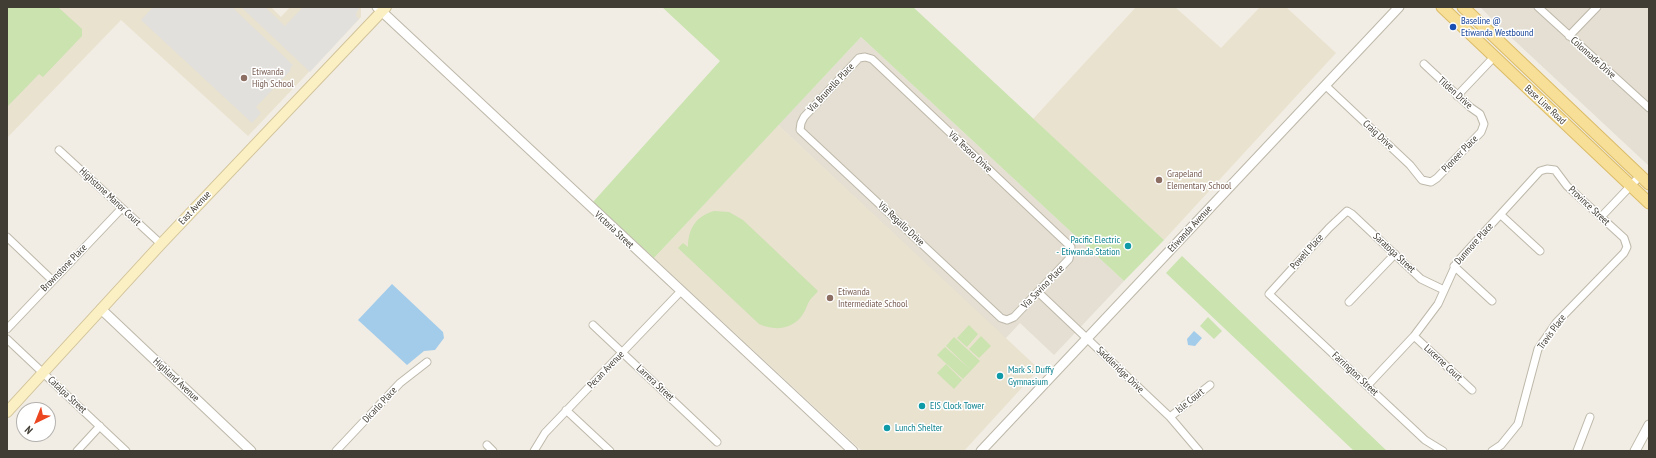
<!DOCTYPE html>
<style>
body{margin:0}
#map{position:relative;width:1656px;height:458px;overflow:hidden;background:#f1ede4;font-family:"PT Sans Narrow",sans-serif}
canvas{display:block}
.frame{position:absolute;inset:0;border:8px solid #423d34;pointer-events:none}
.north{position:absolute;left:16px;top:402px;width:40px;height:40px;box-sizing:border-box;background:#fff;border:1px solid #b3b1ae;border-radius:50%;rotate:223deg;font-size:11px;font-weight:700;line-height:16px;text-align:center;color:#423d34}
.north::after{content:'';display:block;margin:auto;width:14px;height:18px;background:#eb4620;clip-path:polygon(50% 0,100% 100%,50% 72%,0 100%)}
</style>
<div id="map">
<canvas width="1656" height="458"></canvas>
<div class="frame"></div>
<div class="north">N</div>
</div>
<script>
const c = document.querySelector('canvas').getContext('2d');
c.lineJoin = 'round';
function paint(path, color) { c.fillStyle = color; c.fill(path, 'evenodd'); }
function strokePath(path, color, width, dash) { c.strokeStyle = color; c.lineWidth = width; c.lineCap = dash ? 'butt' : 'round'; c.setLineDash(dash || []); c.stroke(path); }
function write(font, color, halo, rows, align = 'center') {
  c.font = font + ' "PT Sans Narrow",sans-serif'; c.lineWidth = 3; c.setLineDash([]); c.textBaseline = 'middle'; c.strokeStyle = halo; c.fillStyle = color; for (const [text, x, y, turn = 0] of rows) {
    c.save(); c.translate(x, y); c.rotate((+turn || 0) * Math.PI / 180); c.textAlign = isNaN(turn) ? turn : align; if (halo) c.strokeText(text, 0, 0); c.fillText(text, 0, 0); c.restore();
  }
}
paint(new Path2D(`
 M1480 7H1649V166L1499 26Z
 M861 37 1124 281 1054 355 1020 323 1005 339 778 125Z`), '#e4dfd2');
paint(new Path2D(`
 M7 7H271L281 17 290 7 361 8V17L248 136 121 20 7 138Z
 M1136 7H1175L1221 48 1260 7H1286L1336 53 1164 240 1033 119Z
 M778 125 1039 369 964 451H862L654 258Z`), '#e9e2cf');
paint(new Path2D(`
 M7 7H58L82 29V36L43 77 39 74 7 107Z
 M662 7H913L1164 240 1124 281 861 37 654 258 593 202 720 61Z
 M714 211 729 212 743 220 818 291C816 294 812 297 810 300 807 304 806 310 803 314 793 330 774 331 759 324L678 248 683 243 688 247C688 229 696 216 714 211Z
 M1182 256 1387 451H1354L1166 273Z
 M1208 317 1222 331 1214 339 1200 326Z
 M969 325 978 334 967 347 957 338Z
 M981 336 991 346 979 358 969 349Z
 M954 337 980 361 963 379 937 355 945 347 971 370 946 346Z
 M946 364 962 380 954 389 937 373Z`), '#cae3af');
paint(new Path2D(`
 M153 7H232L293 65 290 68 291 70 256 107 261 113 252 123 141 20Z
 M241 7H265L285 26 303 7H360L357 11 356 16 359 19 310 72Z`), '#e2e0dc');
paint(new Path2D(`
 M392 284 443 332 444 338 435 350 424 351 407 365 358 320Z
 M1194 331 1202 338 1195 346 1188 345 1187 339Z`), '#a3cbea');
const minor = new Path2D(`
 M1538 7 1649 108
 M1569 36 1597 7
 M865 57 872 59 1071 247 1069 259 1014 317 1007 320 1001 318 800 130 801 123 804 117 859 58Z
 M1326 86 1410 165 1422 180 1431 182 1437 178 1481 132 1484 124 1480 114 1470 107 1424 64
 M1457 96 1494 57
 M59 150 161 244
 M1501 215 1540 251
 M1601 217 1640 176
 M7 237 52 280
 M1454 266 1492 301
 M1038 292 1135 384 1170 417 1199 451
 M1349 302 1395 254
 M593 325 717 442
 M7 329 122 208
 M1414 336 1472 390
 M7 339 126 451
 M1368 385 1414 336 1438 304 1457 262 1540 171 1547 169 1555 170 1567 186 1624 238 1627 247 1624 253 1556 323 1538 349 1518 424 1501 445 1492 451
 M566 410 610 451
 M1170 417 1210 385
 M487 445 493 451
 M77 451 100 426
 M336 451 400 383 427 362
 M534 451 545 433 681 291
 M1443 451 1425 440 1269 294 1329 228 1347 211 1352 214 1421 279 1444 290
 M1577 451 1590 417`);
const tertiary = new Path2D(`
 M377 7 853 451
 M101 309 251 451
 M981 451 1399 7
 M1635 451 1649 425`);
const secondary = new Path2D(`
 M7 412 161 244 386 7`);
const primary = new Path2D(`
 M1442 7 1649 203
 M1463 7 1649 184`);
strokePath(minor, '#beb8aa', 9);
strokePath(tertiary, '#beb8aa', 11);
strokePath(secondary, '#d1c399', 12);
strokePath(primary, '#dbbc68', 13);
strokePath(minor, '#fff', 7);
strokePath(tertiary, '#fff', 9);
strokePath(secondary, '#fbefc4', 10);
strokePath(primary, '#f7df97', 11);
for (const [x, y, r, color] of [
 [1453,27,4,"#1a4fb4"],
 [244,78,4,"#8d6e63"],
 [1159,180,4,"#8d6e63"],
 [1128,246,4,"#0f9aa8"],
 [830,298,4,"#8d6e63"],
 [1000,376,4,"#0f9aa8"],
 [922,406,4,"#0f9aa8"],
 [887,428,4,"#0f9aa8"]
]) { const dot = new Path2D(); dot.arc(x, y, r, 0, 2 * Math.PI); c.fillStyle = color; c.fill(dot); strokePath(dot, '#fff', 1.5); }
write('10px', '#164399', '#fff', [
 ["Baseline @",1461,21],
 ["Etiwanda Westbound",1461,33]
], 'left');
write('10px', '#423d34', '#fff', [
 ["Colonnade Drive",1593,58,42],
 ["Via Brunello Place",831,88,-47],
 ["Tilden Drive",1455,93,42],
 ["Base Line Road",1545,105,43],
 ["Craig Drive",1378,135,43],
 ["Via Tesoro Drive",970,152,43],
 ["Pioneer Place",1460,154,-46],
 ["Highstone Manor Court",110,197,43],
 ["Province Street",1589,206,43],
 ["East Avenue",195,208,-47],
 ["Via Regallo Drive",901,224,43],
 ["Etiwanda Avenue",1190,229,-47],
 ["Victoria Street",614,230,43],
 ["Dunmore Place",1474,244,-48],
 ["Powell Place",1307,252,-48],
 ["Saratoga Street",1394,253,43],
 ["Brownstone Place",64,268,-46],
 ["Via Savino Place",1043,287,-46],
 ["Travis Place",1552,332,-54],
 ["Lucerne Court",1443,363,43],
 ["Pecan Avenue",606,370,-46],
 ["Saddleridge Drive",1120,370,44],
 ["Farrington Street",1355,374,43],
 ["Highland Avenue",176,380,43],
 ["Larrera Street",655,383,43],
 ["Catalpa Street",67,395,43],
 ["Isle Court",1190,401,-39],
 ["Dicarlo Place",380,405,-47]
]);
write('10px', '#785e54', '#fff', [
 ["Etiwanda",252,72],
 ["High School",252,84],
 ["Grapeland",1167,174],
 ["Elementary School",1167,186],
 ["Etiwanda",838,292],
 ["Intermediate School",838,304]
], 'left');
write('10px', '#0d838f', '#fff', [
 ["Pacific Electric",1120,240,"right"],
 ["- Etiwanda Station",1120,252,"right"],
 ["Mark S. Duffy",1008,370],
 ["Gymnasium",1008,382],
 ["EIS Clock Tower",930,406],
 ["Lunch Shelter",895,428]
], 'left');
</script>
